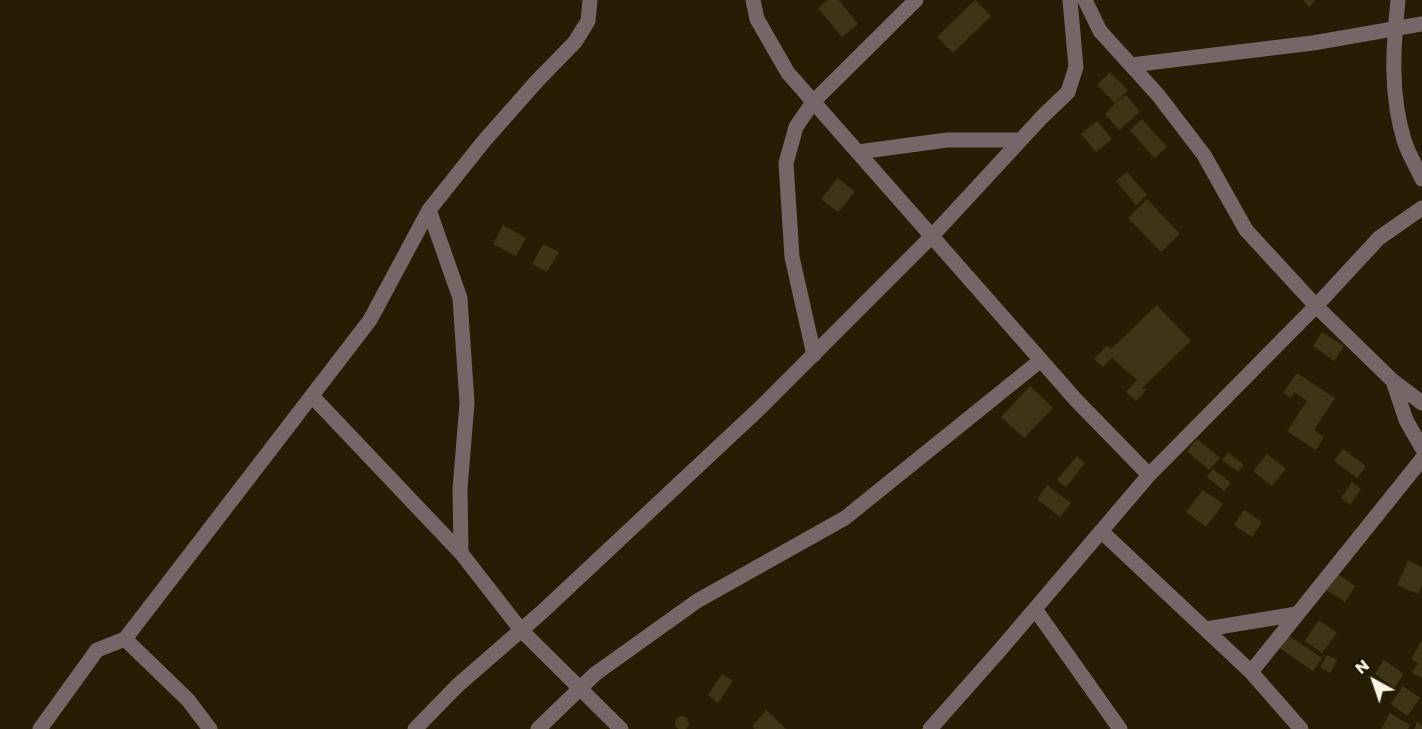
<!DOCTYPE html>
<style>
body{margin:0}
#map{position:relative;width:1422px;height:729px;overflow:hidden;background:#271d05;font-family:Poppins,sans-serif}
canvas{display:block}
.north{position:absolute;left:1344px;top:651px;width:60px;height:60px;-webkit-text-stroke:4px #1d1400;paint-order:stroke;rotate:320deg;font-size:16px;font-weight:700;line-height:24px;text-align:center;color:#faf4e5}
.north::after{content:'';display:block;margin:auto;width:21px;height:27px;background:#faf4e5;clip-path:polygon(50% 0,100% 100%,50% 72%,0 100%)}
</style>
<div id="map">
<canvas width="1422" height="729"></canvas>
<div class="north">N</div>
</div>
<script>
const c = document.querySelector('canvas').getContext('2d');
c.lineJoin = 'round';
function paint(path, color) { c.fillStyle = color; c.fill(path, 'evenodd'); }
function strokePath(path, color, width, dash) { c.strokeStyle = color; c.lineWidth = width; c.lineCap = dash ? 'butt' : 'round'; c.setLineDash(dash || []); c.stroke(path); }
paint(new Path2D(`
 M828 0H839L858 24 842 37 818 8Z
 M975 0 991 16 953 53 937 37Z
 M1303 0H1316L1309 7Z
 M1110 72 1128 90 1115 103 1126 95 1140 112 1119 130 1105 114 1115 103 1097 85Z
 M1142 119 1167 147 1154 158 1130 130Z
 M1097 121 1112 139 1096 152 1081 134Z
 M1127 172 1147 195 1136 205 1116 181Z
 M838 178 855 192 838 212 821 199Z
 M1147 199 1180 234 1161 252 1128 218Z
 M503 225 526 238 516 256 493 244Z
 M543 244 559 252 547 272 532 264Z
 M1157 305 1191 341 1142 388 1147 389 1136 401 1126 392 1137 380 1112 358 1103 367 1094 359 1106 346 1112 348Z
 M1322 332 1344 346 1334 361 1313 346Z
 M1297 373 1335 398 1314 430 1324 437 1316 450 1287 431 1307 401 1294 392 1291 398 1283 393Z
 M1030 386 1053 408 1024 438 1001 417Z
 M1197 439 1220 458 1209 470 1187 451Z
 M1343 449 1366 466 1357 478 1334 461Z
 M1228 452 1244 465 1238 472 1222 460Z
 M1267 454 1286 469 1272 486 1253 471Z
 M1077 456 1085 463 1066 487 1057 480Z
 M1213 469 1231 483 1224 491 1207 477Z
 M1352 482 1361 489 1350 505 1341 498Z
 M1047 485 1071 503 1060 517 1037 499Z
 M1203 490 1223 504 1206 527 1186 512Z
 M1244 510 1262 522 1252 537 1234 525Z
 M1408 561 1422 567V586L1418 594 1397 585Z
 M1336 573 1355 586 1345 602 1325 589Z
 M1319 620 1337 633 1322 653 1305 641Z
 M1286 634 1322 658 1313 671 1278 647Z
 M1422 640V678L1412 673 1418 663 1411 659Z
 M1327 655 1337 660 1330 673 1320 667Z
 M1384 660 1404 674 1394 688 1375 674Z
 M722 674 733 681 718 703 708 695Z
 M1403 686 1420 698 1407 716 1391 704Z
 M766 710 786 729H755L752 726Z
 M1390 713 1410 725 1408 729H1381Z
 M675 723a7 7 0 1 1 14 0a7 7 0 1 1-14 0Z
 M1417 722 1422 725V729H1414Z`), '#3f3416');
strokePath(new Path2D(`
 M753 0 757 19 788 73 1076 400 1149 475 1316 306 1379 238 1422 208
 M1085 0 1100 31 1158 95 1204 155 1246 230 1316 306 1393 381 1422 403
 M1398 0C1393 47 1390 94 1404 140 1408 153 1416 166 1422 179
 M1131 65 1313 43 1422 24
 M858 152 947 140H1021
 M429 210 460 298 467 403 460 489 461 553
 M814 355 792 257 786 163 796 127 813 102 916 0
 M1393 381 1406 420 1422 448
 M312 396 461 553 521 630 621 729
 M1101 531 1251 672 1301 729
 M1035 609 1120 729
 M1206 629 1297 614
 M125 639 188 700 210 729
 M1251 672 1422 459
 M40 729 97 650 125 639 370 320 429 210 484 141 537 81 575 42 588 21 590 0
 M415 729 458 685 542 612 760 408 932 236 1042 117 1068 92 1076 67 1070 0
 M538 729 595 674 697 601 845 518 1041 360
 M930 729 1000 650 1149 475`), '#756668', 15);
</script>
